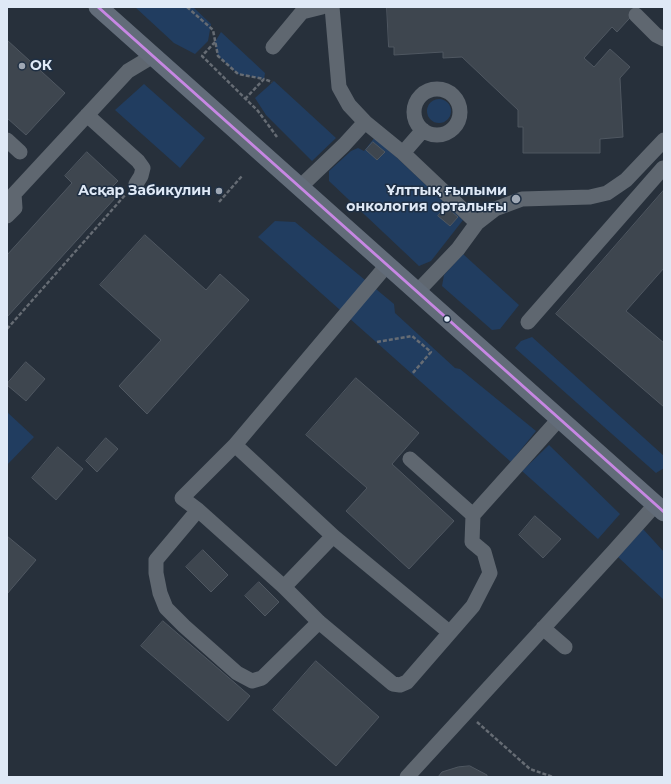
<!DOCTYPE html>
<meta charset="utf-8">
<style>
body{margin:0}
#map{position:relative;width:671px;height:784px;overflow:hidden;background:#27303b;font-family:Montserrat,sans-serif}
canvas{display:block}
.frame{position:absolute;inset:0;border:8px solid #dfe9f6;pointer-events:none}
</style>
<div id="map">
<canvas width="671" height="784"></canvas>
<div class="frame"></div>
</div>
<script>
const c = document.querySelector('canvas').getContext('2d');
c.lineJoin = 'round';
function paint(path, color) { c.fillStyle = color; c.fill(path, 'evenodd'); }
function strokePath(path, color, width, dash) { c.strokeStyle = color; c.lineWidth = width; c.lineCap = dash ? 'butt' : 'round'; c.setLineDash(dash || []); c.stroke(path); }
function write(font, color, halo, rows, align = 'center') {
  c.font = font + ' Montserrat,sans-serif'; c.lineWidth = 3; c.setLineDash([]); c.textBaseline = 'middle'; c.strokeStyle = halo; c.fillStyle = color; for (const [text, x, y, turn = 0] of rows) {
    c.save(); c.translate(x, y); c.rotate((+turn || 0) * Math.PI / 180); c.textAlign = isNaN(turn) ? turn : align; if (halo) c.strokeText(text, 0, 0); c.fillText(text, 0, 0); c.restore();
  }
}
paint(new Path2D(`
 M135 7H193L211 24 208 41 195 54 174 43Z
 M221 32 265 73 264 79 238 74 218 56 215 42Z
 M274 81 336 138 312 161 266 115 255 98Z
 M144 84 205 138 180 168 115 110Z
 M427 111a12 12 0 1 1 24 0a12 12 0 1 1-24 0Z
 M375 137 463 220 431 261 419 266 329 181V171L351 151 358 148 364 151Z
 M275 221 295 222 394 304 395 313 455 368 460 369 536 431 511 462 258 237Z
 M463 254 519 305 500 329 492 330 442 286 444 275Z
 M532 337 664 456V468L656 473 515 348 521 341Z
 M7 412 34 437 7 465Z
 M549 445 620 514 598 539 522 471Z
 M643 529 664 552V600L618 557Z`), '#213d60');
const building = new Path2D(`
 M387 7H636L638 9 617 32 612 27 584 58 594 67 610 49 630 67 620 78 623 137 600 139V153H523V127H518V110L462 57 443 58V52L394 55V47H389Z
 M7 40 65 93 26 135 7 118Z
 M373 142 385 152 377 160 366 150Z
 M87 152 118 181 110 189 117 196 7 317V255L72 183 65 176Z
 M664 190V268L626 311 664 343V407L556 314Z
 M446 207 458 217 450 226 438 216Z
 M145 235 206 290 220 274 249 300 147 414 119 386 161 340 100 285Z
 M26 362 45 379 26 401 7 385V384Z
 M356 378 419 433 392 464 454 521 409 569 346 511 367 488 306 435Z
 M106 438 118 449 97 472 86 461Z
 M58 447 83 469 56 500 32 478Z
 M535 516 561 539 543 558 519 535Z
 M7 536 36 560 7 594Z
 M203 550 228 575 211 592 186 567Z
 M259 582 279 602 265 616 245 596Z
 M163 621 250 696 228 721 141 646Z
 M316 661 379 717 336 766 273 710Z
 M470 766 487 775V777H438L442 772 458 767Z`);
paint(building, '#3e464f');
strokePath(building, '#4f5761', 1);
strokePath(new Path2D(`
 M187 7 213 30 218 56 238 74 264 79
 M215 42 202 56 258 111 277 137
 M245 99 264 79 272 82
 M219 202 242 176
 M7 329 126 194
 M377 342 412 336 431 352 412 374
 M477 722 530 769 553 777`), '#666c74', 2.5, [4, 2]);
strokePath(new Path2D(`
 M636 15 656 35 664 39
 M273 47 302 12 322 7
 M414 112a23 23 0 1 1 46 0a23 23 0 1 1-46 0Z
 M87 115 138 161 143 168 141 176 136 184
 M365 122 403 153 477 223
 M7 140 20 152
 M403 153 423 130
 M300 187 344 145 365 122 349 105 339 87 332 7
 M7 216 15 208 14 194 128 71 153 56
 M387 265 235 445 182 498 198 510 284 587 319 622 393 684 400 685 407 682 473 606 490 573 484 552 472 542 473 515 410 459
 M417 292 458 249 477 223 495 209 522 199 590 197 607 193 626 180 664 140
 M528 322 663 168 664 169
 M235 445 333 536 449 632
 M198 510 156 560V573L160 593 166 608 184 626 237 673 252 681 262 678 319 622
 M473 515 559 419
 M284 587 333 536
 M543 628 565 647
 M407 777 613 552 655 505`), '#5f6770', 15);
strokePath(new Path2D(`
 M98 7 664 512`), '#626c79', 19);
strokePath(new Path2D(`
 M98 7 664 512`), '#c787e3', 3);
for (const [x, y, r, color] of [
 [22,66,4,"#9fa8b5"],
 [219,191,4,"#9fa8b5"],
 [516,199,5,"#9fa8b5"],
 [447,319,3.5,"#dfe9f6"]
]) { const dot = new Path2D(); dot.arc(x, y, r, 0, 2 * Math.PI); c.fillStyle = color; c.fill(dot); strokePath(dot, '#1f2f43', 1.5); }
write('bold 14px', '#dfe9f6', '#1f2f43', [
 ["ОК",30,66,"left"],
 ["Асқар Забикулин",211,191],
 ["Ұлттық ғылыми",507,191],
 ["онкология орталығы",507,207]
], 'right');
</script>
